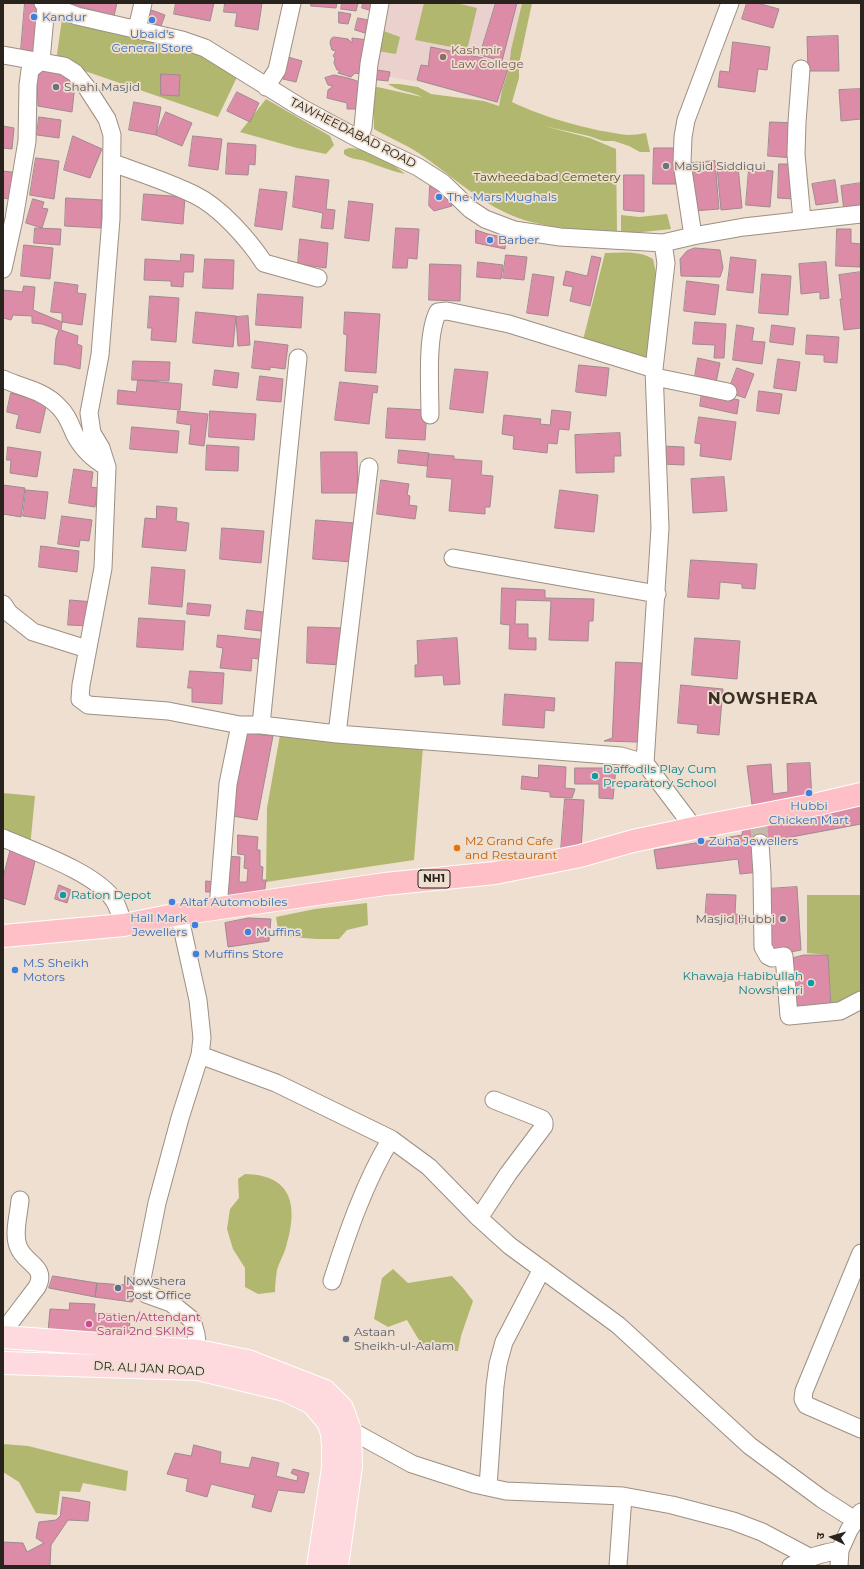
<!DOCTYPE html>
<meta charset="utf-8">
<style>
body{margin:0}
#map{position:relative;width:864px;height:1569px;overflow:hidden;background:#eedfd0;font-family:Montserrat,"Noto Sans Devanagari",sans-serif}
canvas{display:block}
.frame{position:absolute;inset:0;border:4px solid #28231d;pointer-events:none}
.north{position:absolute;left:812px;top:1517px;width:40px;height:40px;-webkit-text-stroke:3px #eedfd0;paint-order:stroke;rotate:275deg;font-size:11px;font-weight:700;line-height:16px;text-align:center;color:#28231d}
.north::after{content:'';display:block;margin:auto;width:14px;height:18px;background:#28231d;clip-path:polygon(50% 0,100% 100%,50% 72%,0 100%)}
</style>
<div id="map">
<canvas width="864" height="1569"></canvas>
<div class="frame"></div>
<div class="north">उ</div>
</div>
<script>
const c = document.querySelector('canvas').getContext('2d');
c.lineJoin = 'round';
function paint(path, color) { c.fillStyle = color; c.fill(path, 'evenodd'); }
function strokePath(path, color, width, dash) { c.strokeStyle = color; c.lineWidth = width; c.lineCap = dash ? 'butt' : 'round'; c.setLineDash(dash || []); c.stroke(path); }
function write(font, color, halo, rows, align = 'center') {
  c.font = font + ' Montserrat,sans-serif'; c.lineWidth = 3.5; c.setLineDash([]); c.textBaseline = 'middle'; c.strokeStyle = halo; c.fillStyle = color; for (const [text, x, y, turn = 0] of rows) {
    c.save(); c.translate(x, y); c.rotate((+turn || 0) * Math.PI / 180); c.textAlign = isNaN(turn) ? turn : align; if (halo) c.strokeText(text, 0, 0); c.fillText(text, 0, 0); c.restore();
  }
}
paint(new Path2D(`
 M386 3H521L508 69 499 104 424 83 374 74Z`), '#ebd1cd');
paint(new Path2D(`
 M424 3H456L477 8 467 50 415 40Z
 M522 3H532L519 64V78L512 102C545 118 592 131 628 135 633 135 640 134 646 133L650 152H640L629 146 614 141H603L589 136 544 126 590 138 616 149 617 232C586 230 554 229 524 220 483 207 452 175 417 152 403 143 388 137 374 129L373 86 422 97C410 91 399 92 388 84H399L418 87 431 94 484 101 499 106 502 90 509 68 511 50Z
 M62 19 170 42 205 57 237 77 218 117 56 61Z
 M381 30 400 37 396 54 377 51Z
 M266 99 330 136 334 145 326 154 297 148 240 132Z
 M349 148C371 149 388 160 405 174 391 171 379 166 365 161 358 159 350 159 344 154V150Z
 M667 214 671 229 633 233 621 231V215L639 217Z
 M605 253C621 253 639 250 653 259L658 283 651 361 583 340Z
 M280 735 423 747 414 860 266 882 267 808Z
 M3 793 35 796 30 847 3 835Z
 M807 895H861V993L831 1008 828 955 807 953Z
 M367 903 368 925 347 930 339 939H316L279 936 276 917 315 909Z
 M245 1174C294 1175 298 1208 286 1247 284 1255 279 1262 277 1270 276 1277 275 1285 275 1292L258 1294 245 1287V1268L233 1249 227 1229 230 1209 239 1198 238 1179Z
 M393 1269 408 1283 452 1276 463 1288 473 1301 461 1336 458 1351 425 1350 407 1320 388 1327 374 1319 382 1278Z
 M3 1444 28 1446 128 1471 126 1491 83 1483 80 1492 60 1491 57 1515 36 1513 19 1482 3 1472Z`), '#b1b76e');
const building = new Path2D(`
 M25 3 36 4 39 13 35 51 21 50Z
 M69 3H117L114 16Z
 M176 3H214L210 21 174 14Z
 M225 3H262L258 30 235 26 237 13 224 12Z
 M311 3H337L336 8 311 6Z
 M342 3H358L356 11 341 9Z
 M363 3H378L376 12 362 8Z
 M496 3H517L502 61 480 55Z
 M747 3H757L779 9 773 28 742 19Z
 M143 7 165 15 161 26 140 20Z
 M339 12 351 14 348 24 339 23Z
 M358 18 368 20 365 33 355 30Z
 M838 36 839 71H808L807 37Z
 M334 37 348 39 352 43V38L368 40 361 74 355 73 351 77 338 73 340 70H337L334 63 335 58 333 56 336 51 332 50 330 43 331 39Z
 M733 42 770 47 767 70 758 69 755 92 718 87 720 71 729 72Z
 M431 47 483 58 508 69 497 102 417 80 421 65 428 66Z
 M288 57 302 61 296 82 283 79Z
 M46 64 66 72 75 84 72 112 38 106 37 79Z
 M371 69 390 72 388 81 370 79Z
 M161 74 180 75 179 96 161 95Z
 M334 75 348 78 360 82 357 109H347V103L327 98 328 90 333 86 328 85 325 78Z
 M861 89V119L841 121 839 90Z
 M237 92 259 103 250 122 227 111Z
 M134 102 161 107 156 135 129 130Z
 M166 112 192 123 182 146 156 135Z
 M39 117 61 120 59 138 37 135Z
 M770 122 795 123 793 158 768 156Z
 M3 126 14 128 12 149 3 148Z
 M73 136 102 149 90 178 64 170Z
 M193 136 222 139 218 170 189 166Z
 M228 143 256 145 255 165 249 164 248 175 226 174Z
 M654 148H677L680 184H653Z
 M36 158 59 161 54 199 30 195Z
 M715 161 719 209 694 211 691 163Z
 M779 164H795L794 199 778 198Z
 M738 166 742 208 721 210 717 168Z
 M749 169 773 171 770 207 746 205Z
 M3 171 19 173 15 200 3 198Z
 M624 175H644V212L624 210Z
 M296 176 329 180 326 209 335 210 333 229 321 228 323 213 293 207Z
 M835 180 838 202 816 205 812 184Z
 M861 183V209L844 211 841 186Z
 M430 186 445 189 452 206 434 211 429 206Z
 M260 189 287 192 282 230 255 226Z
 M144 194 185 197 183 224 142 220Z
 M66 198 102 200 101 228 65 226Z
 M33 199 44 202 42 208 48 209 42 228 26 223Z
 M349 201 373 204 369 241 345 238Z
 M35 228 61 229 60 245 34 243Z
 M396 228 419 229 417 259 408 258 407 268H393Z
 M837 229H851V243L861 244 860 267 836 266Z
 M476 230 488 234 506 238 505 249 476 243Z
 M300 239 328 243 326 268 298 264Z
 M24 245 53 248 50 279 21 276Z
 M695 248 720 250 723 268 720 277 681 276 680 259 687 251Z
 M181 254 194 255 193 272H184L183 287 171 286V281L144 280 145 259 180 261Z
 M506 255 527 257 524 280 503 278Z
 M592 256 601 258 590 306 570 301 573 287 563 285 566 271 587 276Z
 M731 257 756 260 753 293 727 290Z
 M205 259 234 260 233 289 203 288Z
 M478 262 503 265 501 279 477 277Z
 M826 262 829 298 820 299V292L801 294 799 264Z
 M430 264 461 265 460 301 429 300Z
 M861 272V328L844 330 840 299H842L839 275Z
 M533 274 554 277 548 316 527 313Z
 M762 274 791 276 788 315 759 313Z
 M687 281 719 285 715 315 684 311Z
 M55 282 78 285 77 293 86 294 82 325 62 322V313L51 312Z
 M24 286 35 287 33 310 62 322 61 330 78 336 77 344 82 346 80 369 65 365 54 364 56 338 59 330 42 324 32 323V316L13 315 11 320 3 318V290L22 292Z
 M258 294 303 297 301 328 256 325Z
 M150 296 179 298 176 342 151 340 152 328H148Z
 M196 312 236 316 233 347 193 343Z
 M345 312 380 314 376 373 345 371 347 335 344 334Z
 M248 316 250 345 238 346 236 317Z
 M695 322 726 324 724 358H714L715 345 693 344Z
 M737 325 754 328 752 341 765 342 762 364 733 360Z
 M772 325 795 328 793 345 770 342Z
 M807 335 839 337 837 363 824 362V355L806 354Z
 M255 341 288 345 285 369 270 367V370L252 368Z
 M698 358 720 363 715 388 695 377Z
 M778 359 800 362 796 391 774 388Z
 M133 361 170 362 169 381 132 380Z
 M579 365 609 368 606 396 576 392Z
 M737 368 754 374 745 398 728 392Z
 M455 369 488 372 483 413 450 409Z
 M215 370 239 373 237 388 213 385Z
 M260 376 283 379 281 402 257 400Z
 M138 380 182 384 180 410 117 404 118 390 136 392Z
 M340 382 378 386 377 393 373 392 369 424 335 420Z
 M759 391 782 394 779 414 757 411Z
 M11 393 47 402 40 433 16 428 19 415 7 412Z
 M702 393 739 400 737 414 700 406Z
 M388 408 427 410 425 440 386 438Z
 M552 410 571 412 569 430 559 429 557 444 548 443 547 453 513 449 514 436 502 434 504 415 541 419 540 424 550 425Z
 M178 411 208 414 204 446 189 444 191 425 177 423Z
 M210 411 256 414 254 440 209 437Z
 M699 417 736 422 731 460 700 456 701 444 695 443Z
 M132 427 179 431 177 453 130 449Z
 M620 433 621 456H614V472L576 473 575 435Z
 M207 445 239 447 238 471 206 470Z
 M662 446 684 447V465L661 464Z
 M8 447 41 452 37 477 10 473 11 460H7Z
 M399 450 429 453 427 466 398 463Z
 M321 452H357L358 493H322Z
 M429 454 454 456V459L482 461 481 475 493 476 490 507H485V514L449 511 452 479 427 477Z
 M74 469 93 472 91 487 98 488 95 507 69 503Z
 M724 477 727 511 693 513 691 479Z
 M381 480 409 484 407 495 410 496 409 505 417 506 415 519 377 514Z
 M3 485 25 488 21 517 3 514Z
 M26 490 48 492 45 519 23 516Z
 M560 490 598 495 594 532 555 528Z
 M157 506 177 508 176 521 189 523 186 551 142 547 145 518 156 519Z
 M62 516 92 520 89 541 80 540 79 547 58 544Z
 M316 520 355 523 352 562 313 559Z
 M222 528 264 531 261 563 220 559Z
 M41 546 79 551 77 572 39 567Z
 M691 560 757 564 755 589 742 588V584L720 582 719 599 688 597Z
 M152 567 185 570 182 607 149 604Z
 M502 588 545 590V598L594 599 593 621H589L588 641 549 640 551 601 516 600 515 624H528V638H536V650L509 649 510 625 501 624Z
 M70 600 93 602 91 626 68 625Z
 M188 603 211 605 209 616 187 614Z
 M247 610 270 613 268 632 245 629Z
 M139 618 185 621 183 650 137 647Z
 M308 627 344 628 342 665 307 663Z
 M218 635 267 640 265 660 252 658 251 671 220 668 223 648 217 647Z
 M457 638 460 684 444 685 443 675 415 677V665H418L417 641Z
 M695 638 740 641 737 679 692 675Z
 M616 662 642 663 638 742 604 741 612 738Z
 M190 671 224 673 222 704 192 702V688H188Z
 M681 685 723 689 719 735 697 733 698 725 678 723Z
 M505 694 555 698 554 711 545 710 544 728 503 725Z
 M247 733 273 736 257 820 226 815Z
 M810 763 812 801 753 812 747 766 771 764 773 794 788 792 787 764Z
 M539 765 566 767 565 788 575 789 572 798 550 797V792L521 789 522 776 538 778Z
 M575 768H616L613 799 599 798V784H575Z
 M565 799 584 800 581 851 561 850Z
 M861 805V824L759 843 760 872 740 874 738 859 657 869 654 850 742 835 743 829Z
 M238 835 258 837 257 850H260V866L263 867 262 880H266L264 897 223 900 225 856 240 857 239 882H247L248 869 244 868 245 855 238 854Z
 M11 848 36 857 25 905 3 898V878Z
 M206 881 216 882V892H206Z
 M59 885 71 890 67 903 55 899Z
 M797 887 801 950 786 953 768 951 767 889Z
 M707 894 736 895 735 914 743 915 742 924 717 923V921H705Z
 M249 918 271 919 269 941 228 947 225 923Z
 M804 955H828L831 1008 794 1011 790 959Z
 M53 1276 97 1283 95 1297 49 1288Z
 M125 1276 139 1279V1291L132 1302 95 1297 97 1283 124 1285Z
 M70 1303 95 1304 94 1313 130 1315 129 1337 48 1332 50 1309 69 1310Z
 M194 1445 221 1452 220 1463 249 1468 252 1457 279 1463 276 1476 297 1481 298 1476 291 1473 293 1469 309 1473 304 1493 278 1490 271 1512 252 1507 255 1495 211 1484 207 1497 186 1491 188 1479 167 1474 175 1453 191 1456Z
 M63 1497 90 1502 88 1521 68 1520 51 1545 50 1566H3V1542L23 1543 27 1552 44 1543 36 1538 39 1522 56 1520 60 1516Z`);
paint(building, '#dc8ca6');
strokePath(building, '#9f8a90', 1);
strokePath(new Path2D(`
 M759 825 760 843`), '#c6b9ac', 17, [17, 8]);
const minor = new Path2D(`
 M43 3 77 16 182 40 205 48 300 107 359 139 418 167 443 183 470 209 485 219 514 230 560 237 663 243 693 236 744 227 861 214
 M137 29 143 3
 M3 55 64 66 75 73 87 88 107 119 112 135 111 219 100 355 89 413 92 433 101 448 107 467 103 568 81 685 80 699 88 705 168 711 240 725H261L337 734 621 756 645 763 694 828
 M801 69 797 122 796 154 802 220
 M266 87 277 70 292 3
 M359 139 363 127 369 64 380 3
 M113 163C140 173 169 182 195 195 220 207 249 240 264 263L318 278
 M693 236 682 163 683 137 686 120 730 3
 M3 269 14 219 27 141 28 85 30 70 41 61 46 5
 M655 377 728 392
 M3 379C22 388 43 390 58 406 67 414 70 424 75 435 83 450 93 459 107 467
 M430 415C430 388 426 335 438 312L447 311 509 324 654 369
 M453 558 657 594
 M3 604 9 613 33 632 87 649
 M261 725 298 358
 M337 734 369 467
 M645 763 660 528 654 369 666 263 663 243
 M3 838C33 851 99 874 115 902 119 909 121 918 124 925
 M760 843 762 874 763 947 768 956 772 958 784 956 789 1016 840 1011 861 1000
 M218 908 228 784 240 725
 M179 914 198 1000 202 1038 200 1055 180 1118 157 1203 142 1279V1288L146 1294 171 1303 192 1320 196 1334 198 1351
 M200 1055 276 1083 391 1139 429 1167 479 1218 510 1246 618 1325 750 1446 822 1499 855 1520
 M479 1218 508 1174 544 1126V1122L542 1119 494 1100
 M861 1253 804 1391 803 1399 806 1405 861 1429
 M332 1281C347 1234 365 1181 391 1139
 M3 1332 37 1287C48 1266 24 1264 18 1246 13 1233 19 1214 20 1200
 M350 1430 412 1464 474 1484 506 1491 623 1496 672 1505 733 1521 762 1532 809 1557
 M488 1487 495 1386 498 1364 504 1342 542 1269
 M618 1566 623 1496
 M791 1566C808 1557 822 1553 840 1550
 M839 1566 840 1550 849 1530 861 1512`);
const major = new Path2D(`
 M3 1337 198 1351 248 1361 325 1391 342 1408 350 1430 351 1466 337 1566
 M3 1363 198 1369 285 1390 312 1403 328 1422 332 1433 333 1446V1468L318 1566`);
const highway = new Path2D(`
 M3 936 124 925 179 914 385 884 495 873 580 856 633 841 694 828 818 804 861 794`);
strokePath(minor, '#9d8f82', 19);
strokePath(major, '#fff', 24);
strokePath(highway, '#fff', 24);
strokePath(minor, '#fff', 17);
strokePath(major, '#fed9dd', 22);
strokePath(highway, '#febfc6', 22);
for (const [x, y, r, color] of [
 [34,17,4,"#3f7fe0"],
 [152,20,4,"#3f7fe0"],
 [443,57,4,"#8d6e63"],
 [56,87,4,"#6b7280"],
 [666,166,4,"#6b7280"],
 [439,197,4,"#3f7fe0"],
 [490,240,4,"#3f7fe0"],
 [595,776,4,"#0f9aa8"],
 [809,793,4,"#3f7fe0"],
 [701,841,4,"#3f7fe0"],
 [457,848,4,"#e8710a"],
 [63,895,4,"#0f9aa8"],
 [172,902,4,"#3f7fe0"],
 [783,919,4,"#6b7280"],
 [195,925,4,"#3f7fe0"],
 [248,932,4,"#3f7fe0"],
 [196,954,4,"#3f7fe0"],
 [15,970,4,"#3f7fe0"],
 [811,983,4,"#0f9aa8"],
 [118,1288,4,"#5c6f8a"],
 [89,1324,4,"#d1479c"],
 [346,1339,4,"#6b7280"]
]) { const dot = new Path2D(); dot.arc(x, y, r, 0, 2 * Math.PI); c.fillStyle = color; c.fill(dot); strokePath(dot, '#eedfd0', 1.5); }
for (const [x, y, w] of [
 [434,879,32]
]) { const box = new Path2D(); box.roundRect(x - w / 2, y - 9, w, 18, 3); c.fillStyle = '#eedfd0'; c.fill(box); strokePath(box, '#28231d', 1); }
write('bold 11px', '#28231d', null, [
 ["NH1",434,879]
]);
write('12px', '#366cbe', '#eedfd0', [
 ["Kandur",42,17],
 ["Ubaid's",152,34,"center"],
 ["General Store",152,48,"center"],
 ["The Mars Mughals",447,197],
 ["Barber",498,240],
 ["Hubbi",809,806,"center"],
 ["Chicken Mart",809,820,"center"],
 ["Zuha Jewellers",709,841],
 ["Altaf Automobiles",180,902],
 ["Hall Mark",187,918,"right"],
 ["Jewellers",187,932,"right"],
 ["Muffins",256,932],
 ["Muffins Store",204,954],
 ["M.S Sheikh",23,963],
 ["Motors",23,977]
], 'left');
write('12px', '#785e54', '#eedfd0', [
 ["Kashmir",451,50],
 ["Law College",451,64]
], 'left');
write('12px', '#5b616d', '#eedfd0', [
 ["Shahi Masjid",64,87],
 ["Masjid Siddiqui",674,166],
 ["Masjid Hubbi",775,919,"right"],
 ["Astaan",354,1332],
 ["Sheikh-ul-Aalam",354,1346]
], 'left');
write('12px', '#28231d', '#eedfd0', [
 ["TAWHEEDABAD ROAD",353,133,27],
 ["DR. ALI JAN ROAD",149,1369,3]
]);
write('12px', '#4e5116', '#eedfd0', [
 ["Tawheedabad Cemetery",547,177]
]);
write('12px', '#0d838f', '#eedfd0', [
 ["Daffodils Play Cum",603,769],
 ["Preparatory School",603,783],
 ["Ration Depot",71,895],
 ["Khawaja Habibullah",803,976,"right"],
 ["Nowshehri",803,990,"right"]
], 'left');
write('12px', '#c56008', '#eedfd0', [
 ["M2 Grand Cafe",465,841],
 ["and Restaurant",465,855]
], 'left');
write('12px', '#4e5e75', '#eedfd0', [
 ["Nowshera",126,1281],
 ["Post Office",126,1295]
], 'left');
write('12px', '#b23c85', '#eedfd0', [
 ["Patien/Attendant",97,1317],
 ["Sarai 2nd SKIMS",97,1331]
], 'left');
c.letterSpacing = '1px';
write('bold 16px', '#3b3024', '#eedfd0', [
 ["NOWSHERA",763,699]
]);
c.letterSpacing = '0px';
</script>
